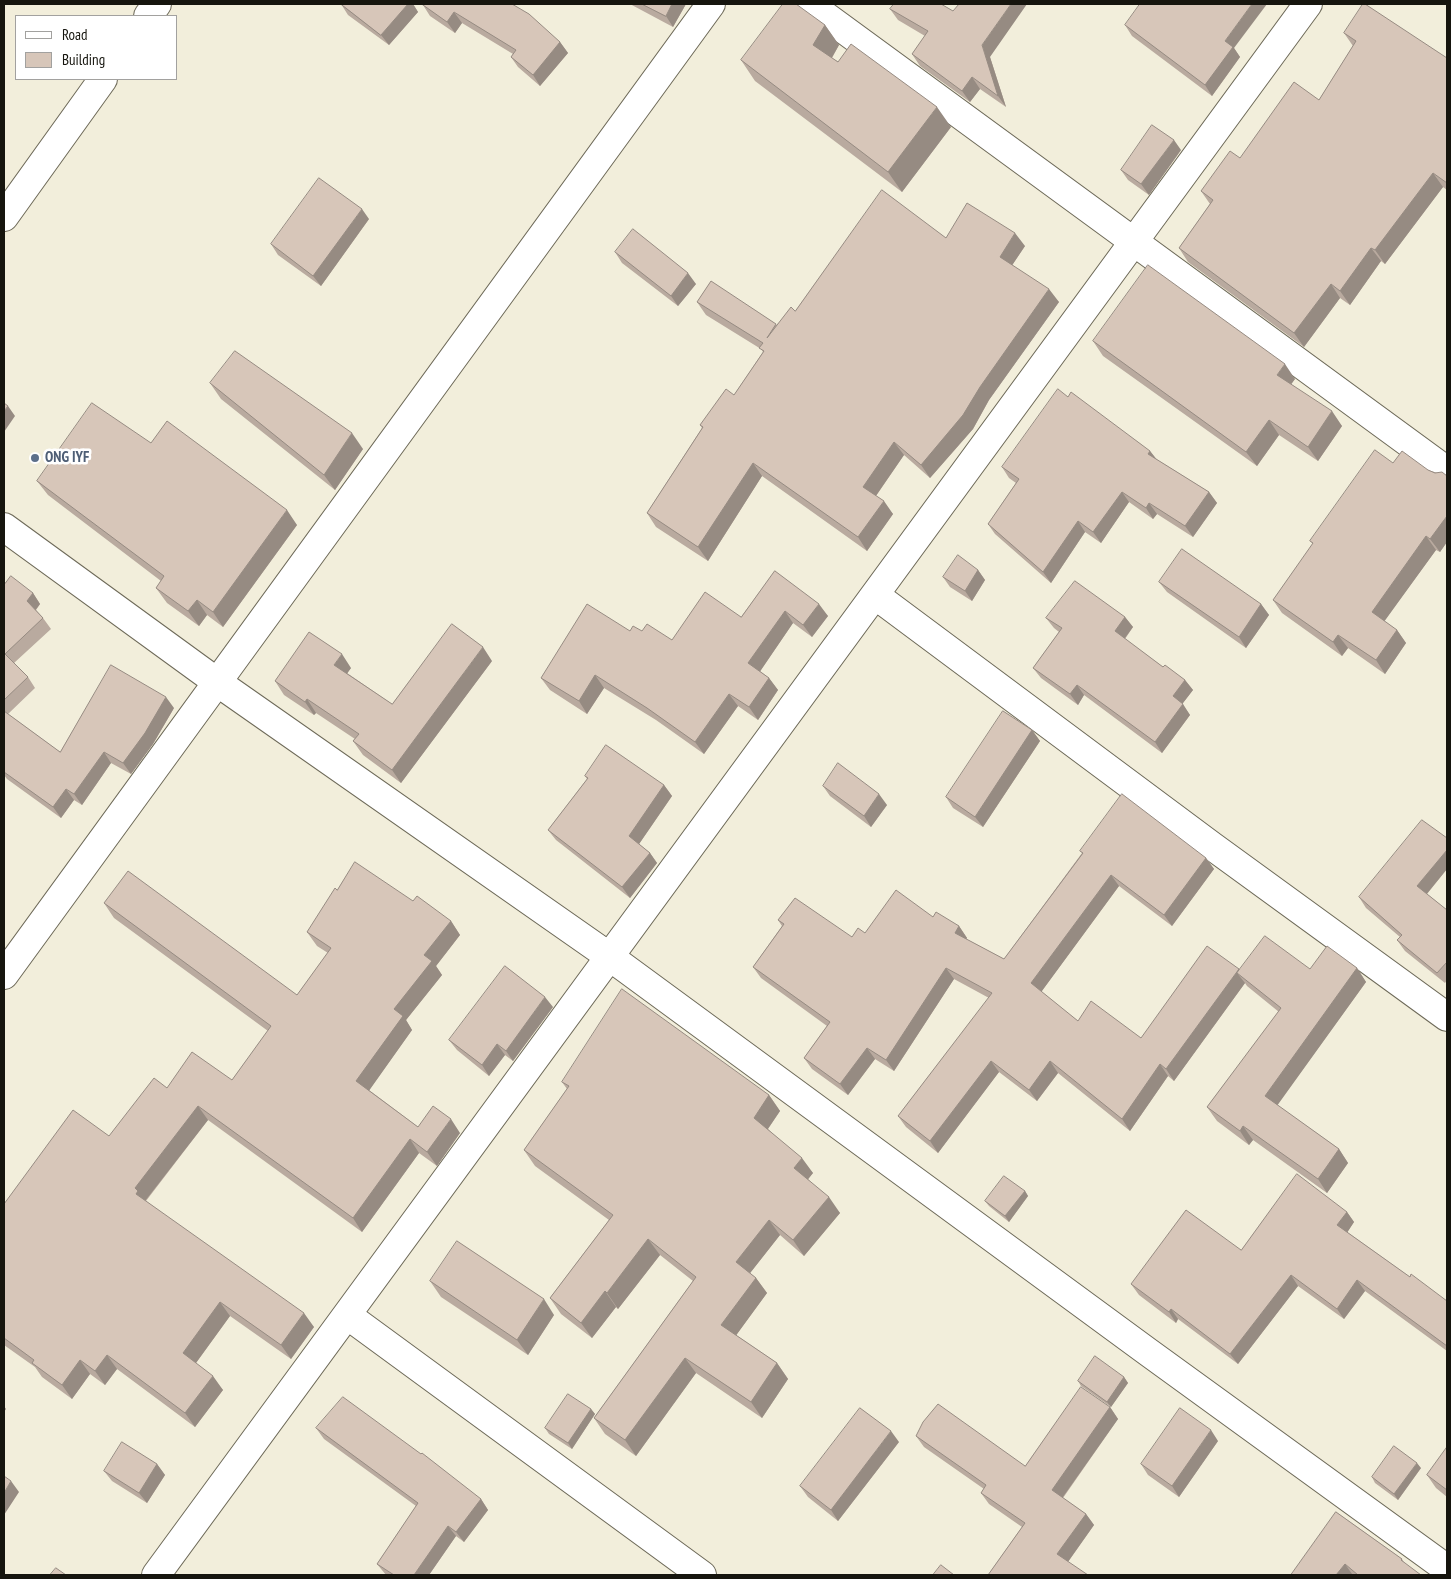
<!DOCTYPE html>
<style>
body{margin:0}
#map{position:relative;width:1451px;height:1579px;overflow:hidden;background:#f2eedb;font-family:"PT Sans Narrow",sans-serif}
canvas{display:block}
.frame{position:absolute;inset:0;border:5px solid #16150e;pointer-events:none}
.legend{position:absolute;left:15px;top:15px;width:162px;height:65px;box-sizing:border-box;background:#fff;border:1px solid #a2a19f;margin:0;padding:6px 9px;list-style:none;font-size:15px;color:#16150e}
.legend li{display:flex;align-items:center;gap:10px;height:25px}
.legend b{width:25px;border:1px solid #a2a19f}
</style>
<div id="map">
<canvas width="1451" height="1579"></canvas>
<div class="frame"></div>
<ul class="legend">
<li><b style="height:6px;background:#fff"></b>Road</li>
<li><b style="height:14px;background:#d7c6b9"></b>Building</li>
</ul>
</div>
<script>
const c = document.querySelector('canvas').getContext('2d');
c.lineJoin = 'round';
function strokePath(path, color, width, dash) { c.strokeStyle = color; c.lineWidth = width; c.lineCap = dash ? 'butt' : 'round'; c.setLineDash(dash || []); c.stroke(path); }
function paint(path, color) { c.fillStyle = color; c.fill(path, 'evenodd'); }
function write(font, color, halo, rows, align = 'center') {
  c.font = font + ' "PT Sans Narrow",sans-serif'; c.lineWidth = 5; c.setLineDash([]); c.textBaseline = 'middle'; c.strokeStyle = halo; c.fillStyle = color; for (const [text, x, y, turn = 0] of rows) {
    c.save(); c.translate(x, y); c.rotate((+turn || 0) * Math.PI / 180); c.textAlign = isNaN(turn) ? turn : align; if (halo) c.strokeText(text, 0, 0); c.fillText(text, 0, 0); c.restore();
  }
}
const street = new Path2D(`
 M809 4 1447 471
 M148 16 157 4
 M4 217 103 79
 M4 527 217 682 610 957 1148 1352 1447 1569
 M875 595 1212 846 1447 1017
 M4 975 711 4
 M347 1315 702 1575
 M156 1575 1308 4`);
strokePath(street, '#6d6958', 30);
strokePath(street, '#fff', 28);
paint(new Path2D(`
 M341 4H413L418 12 389 45 348 15Z
 M424 4 560 42 568 53 540 86 518 67 511 57 513 54 462 23 455 33 430 16 423 5Z
 M630 4H686L673 27Z
 M890 9 990 57 1006 107 980 89 970 102 920 66 912 54 925 36 898 20Z
 M825 25 839 45 832 58 951 127 902 192 755 81 741 60Z
 M1125 25 1234 48 1240 57 1212 96 1132 36Z
 M1344 33 1447 58V190L1443 187 1385 264 1381 261 1350 305 1340 298 1304 347 1188 262 1179 248 1210 204 1201 191 1240 158 1319 100 1353 46Z
 M1181 150 1149 195 1128 180 1121 170Z
 M369 219 321 286 278 255 271 244Z
 M946 238 1025 246 1012 265 1059 302 989 400 973 429 930 478 904 455 876 496 893 514 867 551 762 476 708 561 656 527 647 513 702 428 700 425 734 395 763 352 761 349 706 315 697 302 776 325 795 311Z
 M615 252 696 284 678 306 622 263Z
 M1093 341 1295 379 1291 384 1342 426 1318 461 1279 435 1257 466 1103 356Z
 M210 383 363 449 335 490 221 399Z
 M151 443 297 525 223 627 207 615 199 626 167 603 156 588 161 581 48 495 37 481Z
 M1150 451 1156 459 1209 492 1217 503 1193 537 1157 514 1153 519 1129 502 1101 543 1085 532 1051 583 995 534 988 524 1016 483 1009 478 1002 467Z
 M1393 463 1428 470 1447 476V542L1440 552 1436 550 1384 621 1397 630 1406 643 1385 674 1348 648 1342 656 1282 613 1273 600 1313 544 1310 541Z
 M978 570 985 580 972 601 950 587 943 577Z
 M775 571 828 616 812 637 793 623 760 671 769 678 778 690 758 720 738 706 704 754 656 720 604 688 587 714 550 690 541 678 630 631H642L672 640 741 617Z
 M4 582 33 593 40 604 36 610 43 618 51 629 14 663 28 677 35 688 8 714 60 752 174 708 153 744 131 774 111 763 82 805 74 800 61 818 7 779 4 775Z
 M1159 582 1261 604 1269 615 1246 648 1167 592Z
 M1125 617 1133 627 1125 639 1163 667 1185 680 1193 690 1182 704 1190 715 1162 753 1084 695 1078 705 1041 678 1033 668 1059 632 1054 628 1046 618Z
 M492 661 401 783 363 755 353 741 355 739 316 713 314 715 284 695 275 681 351 668 347 673 392 704Z
 M1032 730 1040 741 983 827 953 808 946 797Z
 M585 776 664 785 672 796 639 844 650 853 657 863 630 898 556 840 548 830 587 779Z
 M823 786 887 805 871 827 830 796Z
 M1447 838V869L1427 894 1447 910V980L1445 983 1405 951 1397 940 1400 937 1366 908 1359 897Z
 M1080 851 1206 858 1214 869 1172 926 1119 886 1041 992 1078 1021 1141 1038 1239 969 1240 970 1357 968 1366 982 1277 1105 1339 1149 1348 1163 1327 1193 1253 1140 1249 1145 1217 1121 1207 1107 1279 1012 1247 986 1245 983 1174 1081 1168 1076 1130 1131 1058 1073 1037 1101 999 1072 938 1153 906 1127 898 1116 989 998 954 979 894 1071 875 1059 848 1095 812 1069 804 1058 827 1026 761 978 753 967 782 926 778 920 852 937 865 933 933 917 959 926 967 938 966 939 1004 959 1082 853Z
 M337 890 413 901 451 921 460 935 436 966 442 975 406 1020 412 1030 369 1090 418 1127 460 1133 437 1166 419 1153 362 1232 208 1120 146 1201 314 1327 291 1359 230 1316 196 1363 223 1390 195 1427 117 1369 105 1385 90 1374 72 1399 42 1377 35 1367 4 1345V1204L109 1136 167 1088 232 1080 268 1031 114 918 104 903 297 995 328 953 317 946 307 932Z
 M553 1007 513 1061 505 1055 489 1076 457 1050 449 1040Z
 M562 1082 769 1095 780 1111 768 1129 813 1173 808 1179 840 1213 804 1256 780 1235 750 1273 756 1278 767 1293 736 1335 777 1363 788 1379 762 1418 696 1373 636 1456 605 1434 594 1418 693 1281 660 1255 618 1309 616 1307 592 1338 561 1314 550 1298 609 1220 535 1166 524 1150 567 1089Z
 M1025 1191 1028 1196 1009 1222 989 1206 985 1201Z
 M1347 1212 1354 1222 1347 1232 1410 1277 1447 1301V1351L1365 1291 1344 1319 1298 1286 1238 1364 1178 1319 1176 1323 1139 1295 1131 1284 1241 1250Z
 M430 1281 554 1315 528 1355 441 1297Z
 M1124 1377 1128 1383 1111 1407 1081 1386 1078 1381Z
 M1110 1407 1118 1419 1063 1498 1086 1514 1094 1525 1068 1562 988 1575 1022 1527 989 1504 981 1493 984 1489 924 1447 916 1436 1025 1466Z
 M591 1409 595 1414 572 1449 549 1434 545 1428Z
 M316 1428 481 1499 488 1510 464 1542 456 1536 429 1575H386L377 1564 416 1506 324 1439Z
 M1218 1441 1179 1497 1148 1475 1141 1464Z
 M899 1442 838 1521 808 1497 800 1486Z
 M1447 1447V1497L1436 1488 1427 1475Z
 M157 1464 165 1475 147 1503 112 1481 104 1471Z
 M1421 1468 1398 1500 1375 1483 1372 1477Z
 M1336 1512 1402 1559 1405 1564 1421 1575H1353L1352 1574 1351 1575H1291Z`), '#b9aa9f');
paint(new Path2D(`
 M408 4H413L418 12 389 45 381 35Z
 M672 4H686L673 27 666 16Z
 M1011 4H1027L990 57 1006 107 998 96 982 45Z
 M1252 4H1267L1234 48 1240 57 1212 96 1205 85 1225 41Z
 M454 12 462 23 455 33 447 22Z
 M825 25 839 45 827 66 813 45Z
 M560 42 568 53 540 86 533 75Z
 M972 77 980 89 970 102 962 91Z
 M937 107 951 127 902 192 888 172Z
 M1174 140 1181 150 1149 195 1141 184Z
 M1433 173 1443 187 1385 264 1375 250Z
 M362 209 369 219 321 286 313 276Z
 M1015 233 1025 246 1009 270 1000 257Z
 M1371 248 1381 261 1350 305 1340 291Z
 M688 273 696 284 678 306 671 296Z
 M1331 284 1340 298 1304 347 1294 333Z
 M1049 289 1059 302 989 400 973 429 930 478 921 465 980 387Z
 M1285 364 1295 379 1287 390 1277 375Z
 M8 406 15 416 4 432V411Z
 M1332 411 1342 426 1318 461 1308 447Z
 M1269 420 1279 435 1257 466 1246 452Z
 M352 433 363 449 335 490 324 475Z
 M894 442 904 455 873 500 863 487Z
 M1150 451 1158 461 1148 454Z
 M753 463 762 476 708 561 698 547Z
 M1122 492 1129 502 1101 543 1093 532Z
 M1209 492 1217 503 1193 537 1185 526Z
 M884 501 893 514 867 551 858 537Z
 M1149 503 1157 514 1153 519 1146 508Z
 M287 510 297 525 223 627 213 612Z
 M1447 516V542L1440 552 1430 539Z
 M1078 521 1085 532 1051 583 1043 572Z
 M1426 536 1436 550 1381 626 1372 612Z
 M978 570 985 580 972 601 965 591Z
 M33 593 40 604 34 612 27 601Z
 M197 600 207 615 199 626 188 611Z
 M819 604 828 616 812 637 803 625Z
 M1261 604 1269 615 1246 648 1239 637Z
 M785 611 793 623 757 676 748 663Z
 M1125 617 1133 627 1122 642 1115 631Z
 M1397 630 1406 643 1385 674 1376 660Z
 M1338 635 1348 648 1342 656 1333 642Z
 M483 647 492 661 401 783 392 770Z
 M342 654 351 668 344 678 334 665Z
 M595 675 604 688 587 714 579 701Z
 M769 678 778 690 758 720 749 707Z
 M1185 680 1193 690 1180 707 1173 696Z
 M1077 685 1084 695 1078 705 1070 694Z
 M729 694 738 706 704 754 695 742Z
 M166 697 174 708 153 744 131 774 123 763Z
 M307 699 316 713 314 715 305 702Z
 M1183 704 1190 715 1162 753 1155 742Z
 M1032 730 1040 741 983 827 975 817Z
 M104 752 111 763 82 805 74 794Z
 M664 785 672 796 637 847 629 836Z
 M66 789 74 800 61 818 53 807Z
 M879 794 887 805 871 827 864 816Z
 M1447 850V869L1425 896 1417 886Z
 M650 853 657 863 630 898 622 887Z
 M1206 858 1214 869 1172 926 1164 915Z
 M1111 875 1119 886 1039 995 1031 983Z
 M451 921 460 935 436 966 442 975 406 1020 412 1030 366 1095 356 1081 394 1009 424 955Z
 M959 926 967 938 963 944 955 933Z
 M946 968 954 979 894 1071 886 1060Z
 M1357 968 1366 982 1274 1110 1265 1096Z
 M1239 969 1247 980 1237 973 1245 983 1174 1081 1166 1069Z
 M545 997 553 1007 513 1061 506 1051Z
 M497 1044 505 1055 489 1076 482 1065Z
 M867 1048 875 1059 848 1095 840 1084Z
 M991 1061 999 1072 938 1153 930 1141Z
 M1050 1061 1058 1073 1037 1101 1029 1090Z
 M1160 1064 1168 1076 1130 1131 1122 1119Z
 M769 1095 780 1111 765 1133 754 1118Z
 M198 1106 208 1120 145 1201 136 1194 135 1188Z
 M451 1119 460 1133 437 1166 427 1152Z
 M1243 1126 1253 1140 1249 1145 1240 1131Z
 M410 1139 419 1153 362 1232 353 1218Z
 M1339 1149 1348 1163 1327 1193 1318 1179Z
 M802 1158 813 1173 805 1183 794 1168Z
 M1025 1191 1028 1196 1009 1222 1005 1216Z
 M829 1197 840 1213 804 1256 793 1240Z
 M1347 1212 1354 1222 1345 1236 1337 1225Z
 M769 1220 780 1235 747 1277 736 1262Z
 M648 1239 660 1255 618 1309 607 1293Z
 M1291 1275 1298 1286 1238 1364 1230 1354Z
 M756 1278 767 1293 732 1341 721 1325Z
 M1357 1280 1365 1291 1344 1319 1337 1309Z
 M605 1291 616 1307 592 1338 581 1323Z
 M544 1299 554 1315 528 1355 517 1340Z
 M220 1302 230 1316 193 1367 183 1353Z
 M1171 1309 1178 1319 1176 1323 1169 1312Z
 M304 1313 314 1327 291 1359 281 1345Z
 M107 1355 117 1369 105 1385 95 1371Z
 M685 1358 696 1373 636 1456 625 1440Z
 M80 1360 90 1374 72 1399 62 1385Z
 M777 1363 788 1379 762 1418 751 1402Z
 M213 1376 223 1390 195 1427 185 1413Z
 M1124 1377 1128 1383 1111 1407 1107 1402Z
 M4 1406 6 1409 4 1412Z
 M1110 1407 1118 1419 1060 1501 1052 1490Z
 M591 1409 595 1414 572 1449 568 1443Z
 M1211 1430 1218 1441 1179 1497 1172 1486Z
 M891 1431 899 1442 838 1521 831 1510Z
 M1417 1463 1421 1468 1398 1500 1394 1494Z
 M157 1464 165 1475 147 1503 139 1493Z
 M11 1481 19 1492 4 1515V1493Z
 M481 1499 488 1510 464 1542 456 1532Z
 M1086 1514 1094 1525 1065 1566 1057 1554Z
 M448 1526 456 1536 429 1575H414Z
 M1345 1564 1352 1574 1351 1575H1336Z`), '#968b82');
const building = new Path2D(`
 M341 4H408L381 35Z
 M424 4H512L529 14 560 42 533 75 511 57 516 50 454 12 447 22 423 5Z
 M642 4H672L666 16Z
 M783 4H796L825 25 813 45 838 62 851 44 937 107 888 172 741 60Z
 M894 4H941L953 11 959 4H1011L982 45 998 96 972 77 962 91 912 54 928 31 890 9Z
 M1140 4H1252L1225 41 1233 47 1205 85 1125 25Z
 M1363 4H1365L1447 58V183L1433 173 1375 250 1371 248 1340 291 1331 284 1294 333 1179 248 1213 200 1201 191 1230 151 1240 158 1294 82 1319 100 1356 41 1344 33Z
 M1152 125 1174 140 1141 184 1121 170Z
 M319 178 362 209 313 276 271 244Z
 M882 190 946 238 967 203 1015 233 1000 257 1049 289 980 387 963 415 921 465 894 442 863 487 884 501 858 537 753 463 698 547 647 513 703 427 700 425 726 389 734 395 764 351 759 348 763 343 697 302 711 281 776 324 767 338 791 307 795 311Z
 M633 229 688 273 671 296 615 252Z
 M1148 265 1285 364 1277 375 1332 411 1308 447 1269 420 1246 452 1093 341Z
 M235 351 352 433 324 475 210 383Z
 M1058 389 1068 397 1071 392 1150 451 1148 454 1209 492 1185 526 1149 503 1146 508 1122 492 1093 532 1078 521 1043 572 988 524 1019 479 1002 467Z
 M4 403 8 406 4 411Z
 M92 403 151 443 167 421 287 510 213 612 197 600 188 611 156 588 164 576 37 481Z
 M1375 450 1393 463 1402 451 1428 470 1435 473 1442 472 1447 476V516L1430 539 1426 536 1372 612 1397 630 1376 660 1338 635 1333 642 1273 600 1313 543 1310 541Z
 M1182 549 1261 604 1239 637 1159 582Z
 M958 555 978 570 965 591 943 577Z
 M775 571 819 604 803 625 785 611 748 663 769 678 749 707 729 694 695 742 647 708 595 675 579 701 541 678 587 604 630 631 633 626 642 631 647 624 672 640 705 592 741 617Z
 M11 576 33 593 27 601 43 618 5 654 28 677 4 700V582L5 583Z
 M1075 581 1125 617 1115 631 1163 667 1165 665 1185 680 1173 696 1183 704 1155 742 1077 685 1070 694 1033 668 1062 628 1046 618Z
 M452 624 483 647 392 770 353 741 359 734 307 699 305 702 275 681 309 632 342 654 334 665 392 704Z
 M111 665 166 697 145 733 123 763 104 752 74 794 66 789 53 807 4 772V761L5 760 4 759V711L60 752Z
 M1003 711 1032 730 975 817 946 797Z
 M606 745 664 785 629 836 650 853 622 887 548 830 588 778 585 776Z
 M838 763 879 794 864 816 823 786Z
 M1122 794 1206 858 1164 915 1111 875 1031 983 1078 1021 1091 1001 1141 1038 1207 946 1239 969 1166 1069 1160 1064 1122 1119 1050 1061 1029 1090 991 1061 930 1141 898 1116 992 993 946 968 886 1060 867 1048 840 1084 804 1058 830 1022 753 967 784 924 778 920 795 898 852 937 858 928 865 933 896 890 933 917 936 912 959 926 955 933 1004 959 1083 853 1080 851Z
 M1422 820 1447 838V850L1417 886 1447 910V962L1437 973 1397 940 1402 935 1359 897Z
 M355 862 413 901 417 896 451 921 424 955 432 961 394 1009 403 1016 356 1081 418 1127 433 1106 451 1119 427 1152 410 1139 353 1218 198 1106 135 1188 138 1191 136 1194 304 1313 281 1345 220 1302 183 1353 213 1376 185 1413 107 1355 95 1371 80 1360 62 1385 32 1363 34 1360 4 1338V1204L73 1110 109 1136 154 1078 167 1088 192 1052 232 1080 271 1026 104 903 128 871 297 995 331 948 307 932 335 888 337 890Z
 M1265 936 1310 969 1327 946 1357 968 1265 1096 1339 1149 1318 1179 1243 1126 1240 1131 1207 1107 1281 1008 1237 973Z
 M505 966 545 997 506 1051 497 1044 482 1065 449 1040Z
 M622 989 769 1095 754 1118 802 1158 794 1168 829 1197 793 1240 769 1220 736 1262 756 1278 721 1325 777 1363 751 1402 685 1358 625 1440 594 1418 696 1277 648 1239 607 1293 605 1291 581 1323 550 1298 613 1215 524 1150 569 1086 562 1082Z
 M1297 1174 1347 1212 1337 1225 1410 1277 1411 1274 1447 1301V1346L1357 1280 1337 1309 1291 1275 1230 1354 1171 1309 1169 1312 1131 1284 1186 1210 1241 1250Z
 M1004 1176 1025 1191 1005 1216 985 1201Z
 M457 1241 544 1299 517 1340 430 1281Z
 M1095 1356 1124 1377 1107 1402 1078 1381Z
 M1081 1387 1110 1407 1052 1490 1086 1514 1057 1554 1088 1575H988L1025 1523 981 1493 986 1485 916 1436 923 1422 938 1404 1025 1466Z
 M568 1394 591 1409 568 1443 545 1428Z
 M343 1397 421 1454 422 1453 481 1499 456 1532 448 1526 414 1575H394L377 1564 418 1503 316 1428Z
 M860 1408 891 1431 831 1510 800 1486Z
 M1180 1408 1211 1430 1172 1486 1141 1464Z
 M122 1442 157 1464 139 1493 104 1471Z
 M1394 1446 1417 1463 1394 1494 1372 1477Z
 M1447 1447V1490L1427 1475Z
 M4 1476 11 1481 4 1493Z
 M1336 1512 1402 1559 1401 1560 1421 1575H1358L1345 1564 1336 1575H1291Z
 M941 1565 954 1575H933Z
 M56 1568 66 1575H50Z`);
paint(building, '#d7c6b9');
strokePath(building, '#968b82', 1);
for (const [x, y, r, color] of [
 [35,458,5,"#5c6f8a"]
]) { const dot = new Path2D(); dot.arc(x, y, r, 0, 2 * Math.PI); c.fillStyle = color; c.fill(dot); strokePath(dot, '#fff', 2); }
write('bold 15px', '#4e5e75', '#fff', [
 ["ONG IYF",45,458]
], 'left');
</script>
